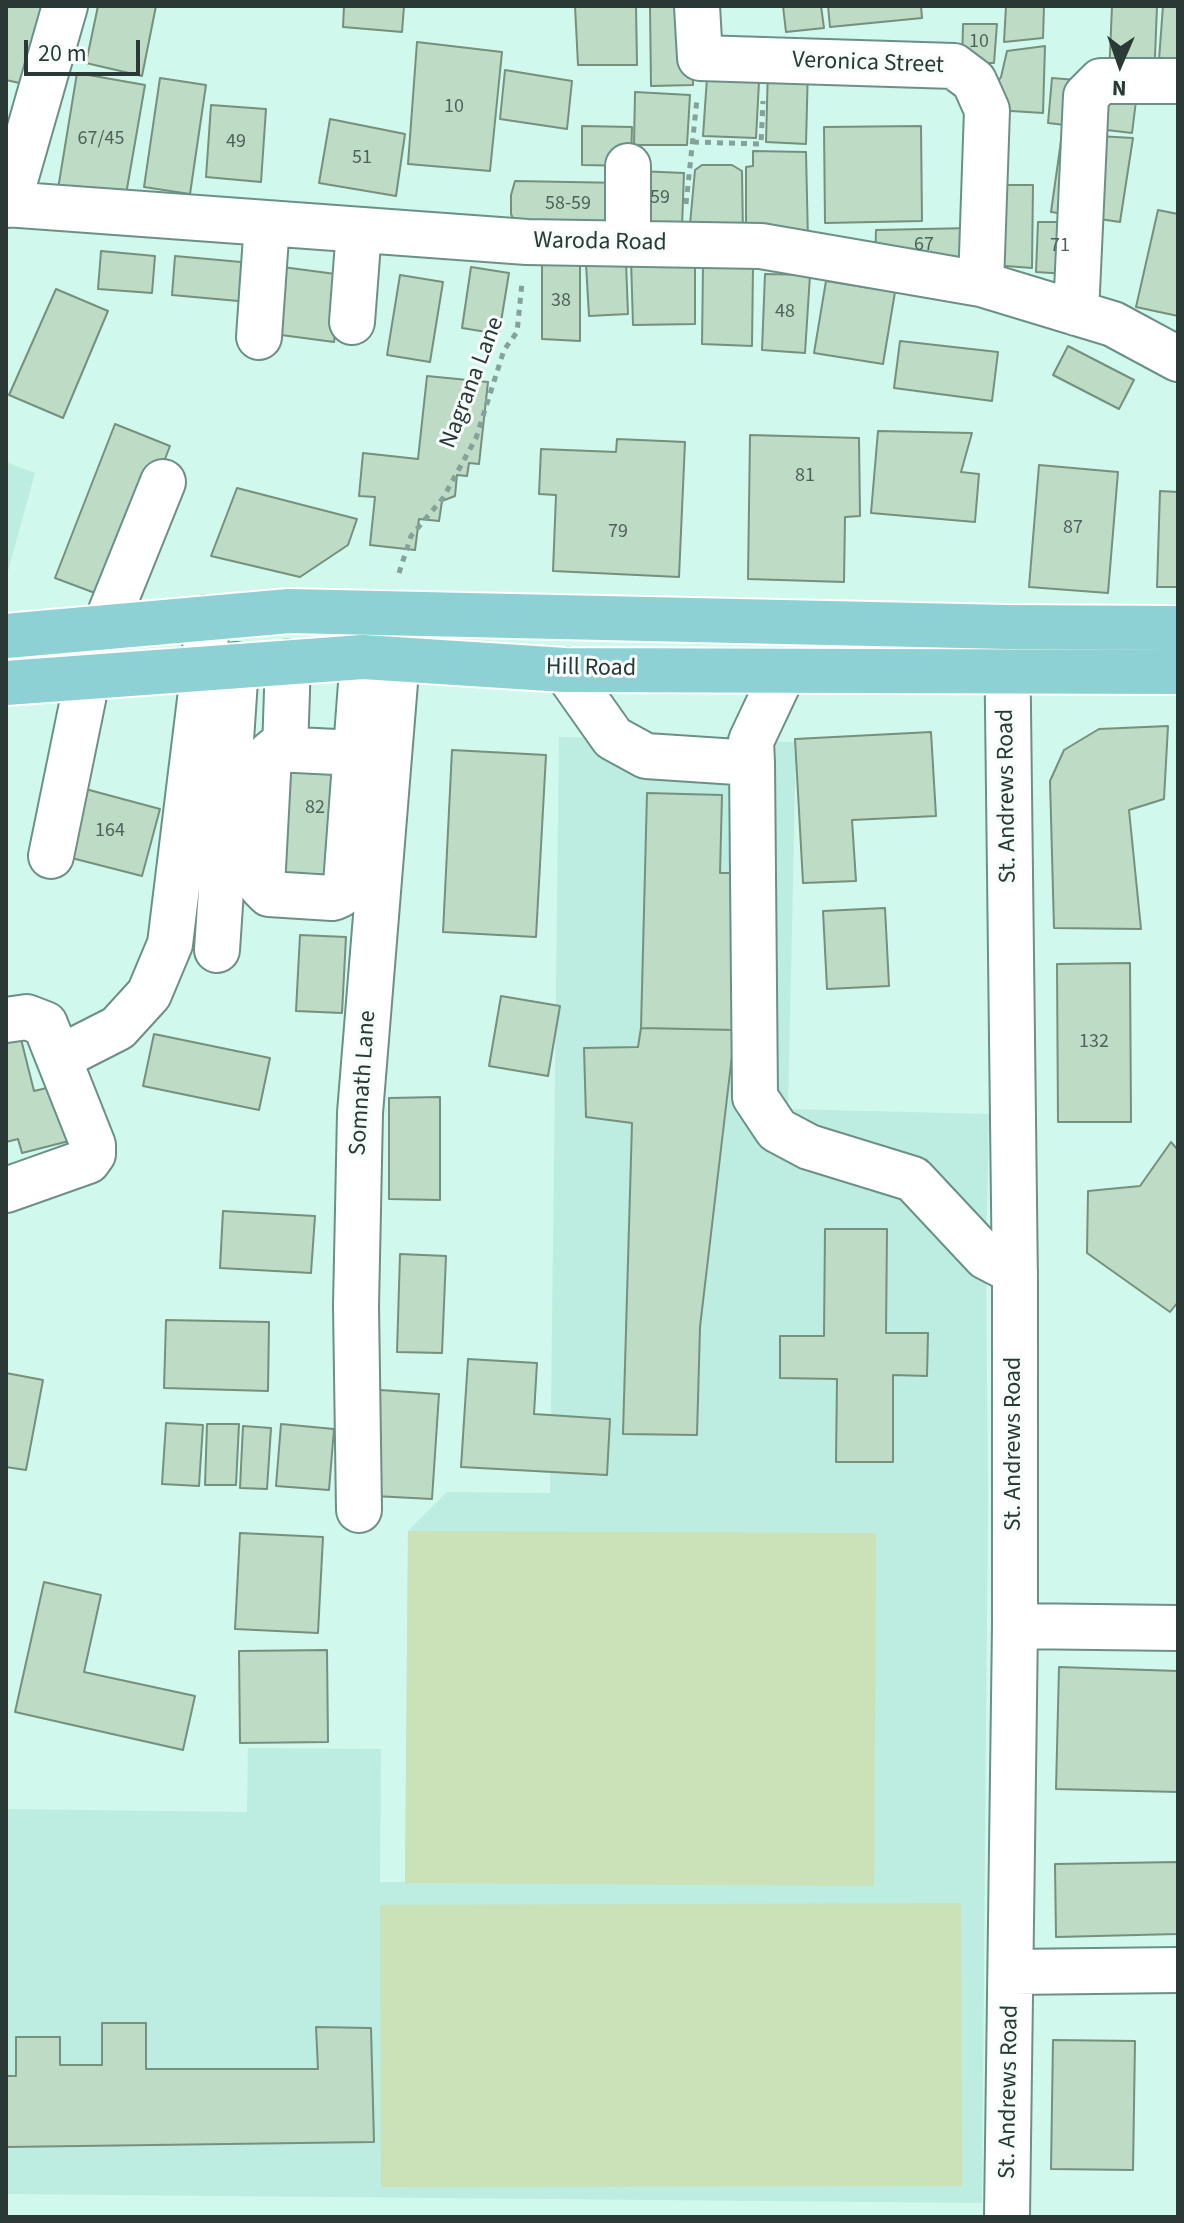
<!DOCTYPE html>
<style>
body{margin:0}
#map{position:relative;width:1184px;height:2223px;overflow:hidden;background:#d1f8ed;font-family:"Source Sans 3",sans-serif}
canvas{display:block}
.frame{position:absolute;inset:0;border:8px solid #2a3935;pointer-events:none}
.north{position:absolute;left:1080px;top:24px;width:80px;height:80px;-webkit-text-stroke:6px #f6fdfb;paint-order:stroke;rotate:182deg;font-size:22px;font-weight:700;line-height:32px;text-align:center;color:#2a3935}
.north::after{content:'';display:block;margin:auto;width:28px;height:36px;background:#2a3935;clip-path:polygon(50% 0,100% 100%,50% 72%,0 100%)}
.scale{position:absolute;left:24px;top:40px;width:116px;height:36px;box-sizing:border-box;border:4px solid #2a3935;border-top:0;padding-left:10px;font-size:24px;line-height:28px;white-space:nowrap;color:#2a3935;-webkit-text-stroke:6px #f6fdfb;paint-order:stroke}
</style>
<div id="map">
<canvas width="1184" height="2223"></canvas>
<div class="frame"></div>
<div class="north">N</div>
<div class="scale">20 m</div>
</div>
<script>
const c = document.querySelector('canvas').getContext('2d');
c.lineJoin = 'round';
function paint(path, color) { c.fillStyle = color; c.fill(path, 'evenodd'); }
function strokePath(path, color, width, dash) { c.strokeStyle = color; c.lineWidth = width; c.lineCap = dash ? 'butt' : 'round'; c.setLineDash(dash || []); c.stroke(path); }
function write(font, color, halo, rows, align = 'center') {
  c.font = font + ' "Source Sans 3",sans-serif'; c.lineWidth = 6; c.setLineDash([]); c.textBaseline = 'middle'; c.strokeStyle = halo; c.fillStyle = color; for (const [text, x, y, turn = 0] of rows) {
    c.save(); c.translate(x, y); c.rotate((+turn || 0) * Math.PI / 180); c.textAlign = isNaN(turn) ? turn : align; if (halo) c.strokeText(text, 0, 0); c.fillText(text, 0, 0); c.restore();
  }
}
paint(new Path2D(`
 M6 462 35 473 6 578Z
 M559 737 796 742 788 1109 989 1114 986 1257 988 1498 982 2203 6 2194V1809L247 1812 248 1748 381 1749 380 1882H405L408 1531 447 1492 550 1493Z`), '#bdece0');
paint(new Path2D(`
 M408 1531 876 1533 874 1886 405 1883Z
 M961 1903 962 2186 381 2187 380 1905Z`), '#cbe1b7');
const building = new Path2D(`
 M6 6H43L24 84 6 80Z
 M98 6H156L142 76 86 63Z
 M344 6H404L402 32 343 27Z
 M575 6H636L637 65H578Z
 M650 6H692L693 85 651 86Z
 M783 6H821L824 28 786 32Z
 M828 6H921L922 18 830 27Z
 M1006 6H1044L1043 38 1004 42Z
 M1112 6H1157L1154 82 1109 77Z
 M1163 6H1178V75L1158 73Z
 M963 24H997L994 63H962Z
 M417 42 502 52 490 171 408 164Z
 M1045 46 1043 113 995 110 988 96 1001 77 1007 51Z
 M708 63H760L756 138 703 136Z
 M768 66H808L806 144 766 142Z
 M505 70 572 81 567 129 500 119Z
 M77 73 145 85 124 206 57 195Z
 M160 78 206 85 190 194 144 187Z
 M1052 78 1138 85 1132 133 1048 123Z
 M635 92 690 95 687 145H634Z
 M211 105 266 109 261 182 206 177Z
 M330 119 405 134 396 196 319 183Z
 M582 126 632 127 631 166 582 165Z
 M921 126 922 221 825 223 824 127Z
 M1062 134 1133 138 1120 222 1051 212Z
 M753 151 806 152 808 241 746 239V167L753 166Z
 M702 165H732L742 171 743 236 689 235 695 170Z
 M638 171 684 173 682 227 636 226Z
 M515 181 624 183 623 225 515 223 511 214V195Z
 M994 185H1033L1032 268 993 265Z
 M1158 210 1178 214V316L1136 307Z
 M1038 222H1084L1082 275 1036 272Z
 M972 228V264L875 262 876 230Z
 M101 251 155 256 152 293 98 289Z
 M175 256 252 263 249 302 172 295Z
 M631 260 695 261V324L633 325Z
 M626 262 628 314 589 316 586 264Z
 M542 264 580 265V341L542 339Z
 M703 265 753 266 752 346 702 344Z
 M275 266 343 275 334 342 266 333Z
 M471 267 509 273 499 334 462 328Z
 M765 274 810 275 805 353 762 350Z
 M400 275 443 282 430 362 387 355Z
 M826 281 895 292 883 364 814 353Z
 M56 289 108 311 63 418 9 395Z
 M900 341 998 352 992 401 894 388Z
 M1068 346 1134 380 1119 409 1053 375Z
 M427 376 488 382 479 464 469 463 467 476 457 475 455 496 442 501 439 521 419 519 415 550 370 545 375 497 359 496 363 453 418 459Z
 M115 424 170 446 111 599 55 578Z
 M878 431 972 433 961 472 979 474 975 522 871 513Z
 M750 435 859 438 860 516 845 517 844 582 748 579Z
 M617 439 685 442 679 577 553 571 556 495 539 494 541 449 616 452Z
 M1039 465 1118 472 1108 593 1029 587Z
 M237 488 357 519 348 545 300 577 211 556Z
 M1160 491 1178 492V587H1157Z
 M1168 726 1164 799 1129 810 1141 929 1054 928 1050 781 1064 750 1099 729Z
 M931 732 936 816 852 820 856 881 803 883 795 739Z
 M452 750 546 755 536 937 443 932Z
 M281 754 348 759 338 880 284 877 286 855 271 854Z
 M78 787 160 809 142 876 60 855Z
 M647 793 722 795 720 873H738L735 1030 641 1028Z
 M885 908 889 986 827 989 823 911Z
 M300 935 346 937 342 1013 296 1011Z
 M1130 963 1131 1122H1058L1057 964Z
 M501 996 560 1006 548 1076 489 1066Z
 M18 1027 34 1091 55 1086 69 1141 22 1153 18 1139 6 1142V1030Z
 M641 1028 735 1030 700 1327 697 1435 623 1434 632 1123 586 1117 584 1048 638 1047Z
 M154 1034 270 1058 259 1110 143 1086Z
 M440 1097V1200L389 1199V1098Z
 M1171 1142 1178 1150V1302L1170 1312 1087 1253 1088 1191 1140 1186Z
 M223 1211 315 1216 311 1273 220 1268Z
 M825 1229H887L886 1333H928L927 1376 893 1375V1462H836L837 1379 780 1378V1336H824Z
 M400 1254 446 1256 442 1353 397 1352Z
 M166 1320 269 1322 268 1391 164 1388Z
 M468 1359 537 1363 534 1414 610 1419 607 1475 461 1467Z
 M6 1373 43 1380 26 1470 6 1467Z
 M380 1390 439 1394 432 1499 374 1496Z
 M166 1423 203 1425 199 1486 162 1484Z
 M207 1424H239L236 1485H205Z
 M281 1424 334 1429 329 1490 276 1486Z
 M243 1426 271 1428 267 1489 240 1488Z
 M240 1533 323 1537 318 1633 235 1629Z
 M44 1582 101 1595 84 1672 195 1696 183 1750 15 1712Z
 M327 1650 328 1742 240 1743 239 1651Z
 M1059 1667 1178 1671V1792L1056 1789Z
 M1178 1862V1934L1056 1937 1055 1864Z
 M102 2023H146V2069H318L316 2027 371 2028 374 2142 6 2147V2076H16V2037H60V2065H102Z
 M1053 2040 1135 2041 1133 2170 1051 2169Z`);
paint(building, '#bedbc6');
strokePath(building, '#75907d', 2);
const minor = new Path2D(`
 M697 6 700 58 954 66 974 81 987 110 981 284
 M628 166V243
 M6 204 527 242 761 246 981 284 1113 324 1178 359
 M8 205 65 6
 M1076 313 1086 96 1101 81H1178
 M352 322 359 230
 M259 337 267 223
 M105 626 163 482
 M1007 627 1015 1284V1626L1007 2217
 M565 670 613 738 646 756 752 763 751 741 784 671
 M285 750 288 662
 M356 753 276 749 269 755 262 887 269 894 332 898C341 896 344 893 346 884L363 657
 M752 763 755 1097 777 1130 809 1147 913 1179 986 1257 1015 1272
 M51 856 88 675
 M217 950 236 665
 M6 1020 27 1017 45 1024 93 1145V1154L88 1161 6 1190
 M61 1057 118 1028 149 994 170 944 204 667 207 618
 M359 1510 356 1306 360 1113 397 658V622
 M1015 1626 1178 1628
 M1012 1972 1178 1970`);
const major = new Path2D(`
 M6 636 289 611 1007 627 1178 628
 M6 683 363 657 565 670 1178 672`);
strokePath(minor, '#6c9087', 48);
strokePath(major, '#fff', 48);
strokePath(new Path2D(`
 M693 142 761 144 763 101
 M686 204 697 99
 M399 573 411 536 443 498 476 438 504 350 517 332 522 283`), '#85a29a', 5, [6, 6]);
strokePath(minor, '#fff', 44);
strokePath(major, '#8ed1d5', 44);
write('20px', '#4f6259', null, [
 ["10",979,43],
 ["10",454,108],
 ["67/45",101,140],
 ["49",236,143],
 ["51",362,159],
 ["59",660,199],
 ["58-59",568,205],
 ["67",924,246],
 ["71",1060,247],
 ["38",561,302],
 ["48",785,313],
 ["81",805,477],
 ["87",1073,529],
 ["79",618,533],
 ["82",315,809],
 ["164",110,832],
 ["132",1094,1043]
]);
write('24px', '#2a3935', '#f6fdfb', [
 ["Veronica Street",868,64,2],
 ["Waroda Road",600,243,1],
 ["Nagrana Lane",473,383,-69],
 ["Hill Road",591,669,1],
 ["St. Andrews Road",1008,796,-91],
 ["Somnath Lane",364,1083,-86],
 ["St. Andrews Road",1015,1444,-90],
 ["St. Andrews Road",1010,2092,-89]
]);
</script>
